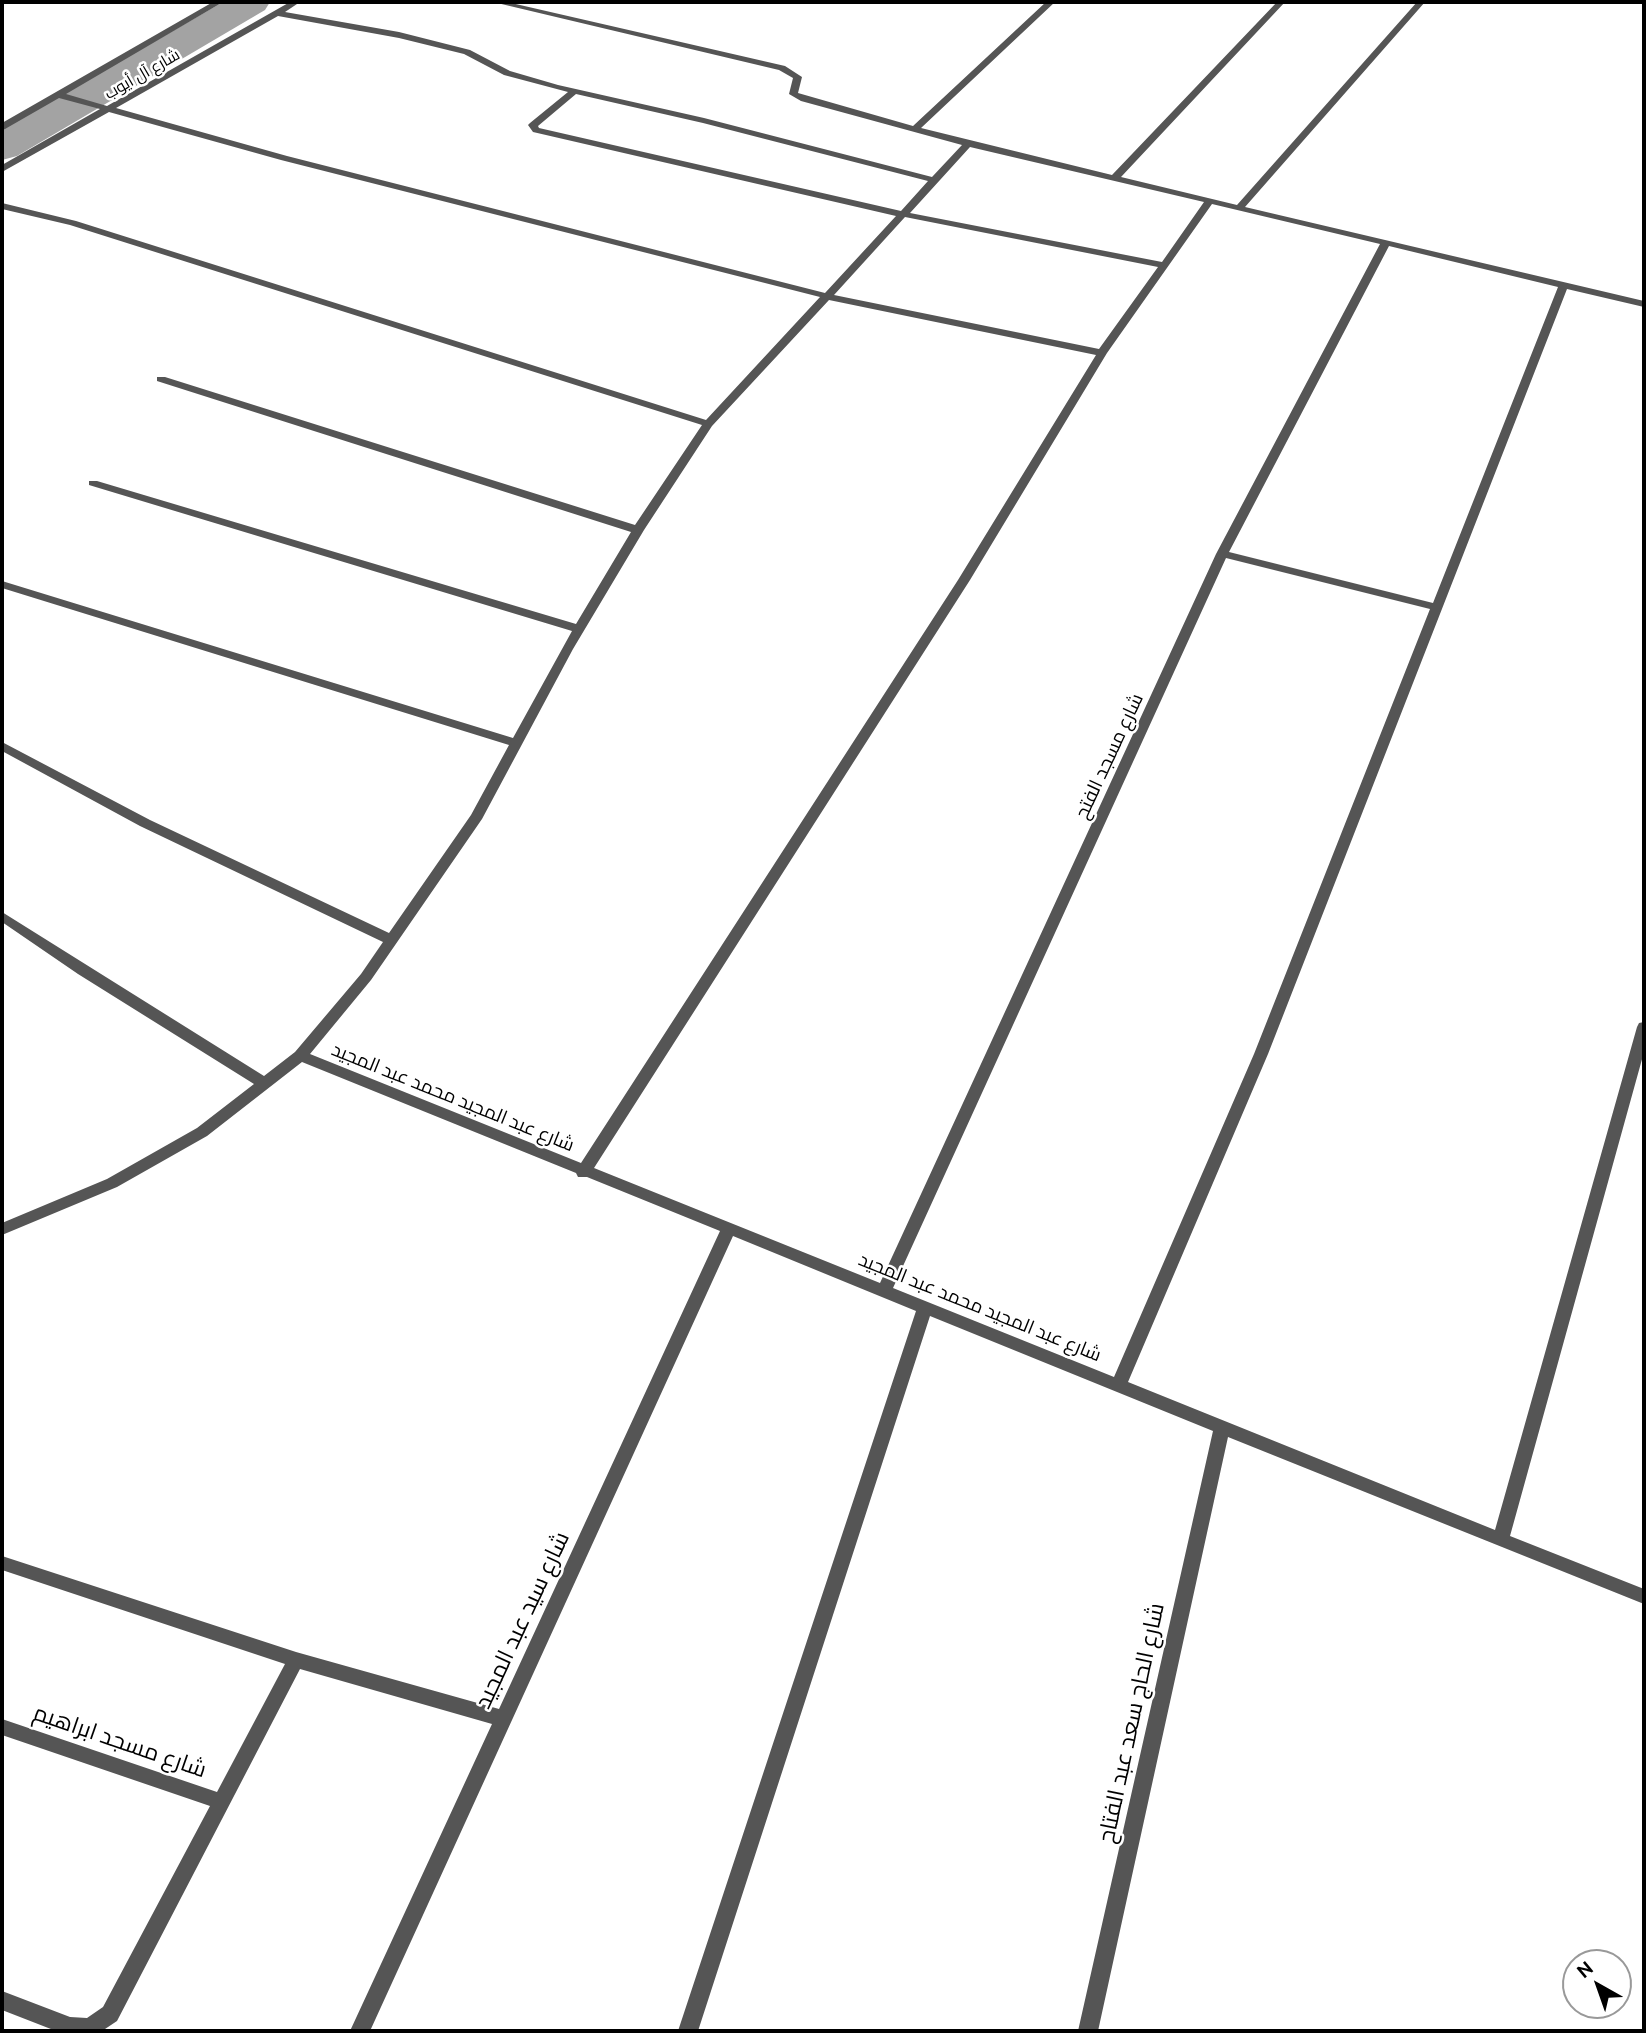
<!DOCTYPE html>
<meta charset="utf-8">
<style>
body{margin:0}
#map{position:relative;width:1646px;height:2033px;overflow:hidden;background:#fff;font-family:Ubuntu,sans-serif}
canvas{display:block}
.frame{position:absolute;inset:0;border:4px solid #000;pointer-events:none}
.north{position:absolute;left:1562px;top:1949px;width:70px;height:70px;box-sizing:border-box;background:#fff;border:2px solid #999;border-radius:50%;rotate:320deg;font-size:19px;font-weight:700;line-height:28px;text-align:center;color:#000}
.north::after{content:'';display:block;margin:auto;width:24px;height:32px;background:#000;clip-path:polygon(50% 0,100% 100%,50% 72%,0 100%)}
</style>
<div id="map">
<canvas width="1646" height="2033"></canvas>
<div class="frame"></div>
<div class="north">N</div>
</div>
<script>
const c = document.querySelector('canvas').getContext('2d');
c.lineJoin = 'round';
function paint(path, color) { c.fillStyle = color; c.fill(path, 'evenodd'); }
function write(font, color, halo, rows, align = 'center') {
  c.font = font + ' Ubuntu,Cairo,sans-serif'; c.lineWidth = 5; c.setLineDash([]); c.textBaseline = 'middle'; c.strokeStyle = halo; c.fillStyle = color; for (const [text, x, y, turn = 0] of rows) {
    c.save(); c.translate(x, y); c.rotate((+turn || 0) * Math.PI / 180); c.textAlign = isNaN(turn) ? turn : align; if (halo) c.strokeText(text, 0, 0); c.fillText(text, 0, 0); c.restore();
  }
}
paint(new Path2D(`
 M223 2H270L265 10 17 156 2 160V129Z`), '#a3a3a3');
paint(new Path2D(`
 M213 2H223L66 94 107 106 290 2H300L285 12 399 32 470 50 510 71 558 85 704 118 932 177 962 145 801 101 789 94 793 78 779 70 493 2H507L785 66 802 77 798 93 913 126 1046 2H1055L921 128 1112 175 1277 2H1285L1121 177 1237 205 1417 2H1425L1245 207 1644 301V307L1567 289 1268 1054 1128 1382 1495 1530 1637 1027 1639 1023 1644 1022V1052L1510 1536 1644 1589V1604L1228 1437 1098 2031H1078L1213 1431 930 1316 698 2031H678L916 1311 733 1236 370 2031H350L492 1724 300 1669 117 2021 102 2031H56L2 2010V1991L70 2017 87 2018 103 2007 210 1806 2 1735V1719L217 1792 285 1664 2 1570V1556L296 1652 499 1709 720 1231 587 1177H578L576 1173 302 1062 207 1136 117 1187 2 1235V1223L107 1179 197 1128 254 1084 78 974 2 922V912L264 1076 295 1052 361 974 383 942 140 826 2 751V742L150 820 389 933 471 815 509 745 2 588V581L513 738 572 631 89 485V481H97L576 624 631 532 157 381V377H165L635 525 702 425 70 225 2 209V203L76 221 706 420 820 297 281 160 109 112 2 172V165L100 109 59 98 5 129 2 130V123ZM278 16 399 38 464 54 504 75 568 92 530 123 528 125 533 132 896 216 825 293 287 156 116 108ZM576 94 703 123 928 181 901 211 539 128 538 126ZM970 147 1204 202 1162 262 910 213ZM1212 204 1380 244 1216 554 880 1283 594 1168 970 580 1107 353ZM905 217 1158 267 1099 349 834 295ZM1389 246 1558 287 1433 603 1229 552ZM829 300 1096 355 958 580 581 1163 310 1054 371 980 482 819 573 649 644 530 712 426ZM1226 558 1430 609 1254 1054 1114 1377 893 1288Z`), '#555');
write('16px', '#000', '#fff', [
 ["شارع آل أيوب",142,74,-30]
]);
write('19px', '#000', '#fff', [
 ["شارع مسجد الفتح",1109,756,-65],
 ["شارع عبد المجيد محمد عبد المجيد",453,1097,22],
 ["شارع عبد المجيد محمد عبد المجيد",980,1307,22]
]);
write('23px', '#000', '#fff', [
 ["شارع سيد عبد المجيد",522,1620,-65],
 ["شارع الحاج سعد عبد الفتاح",1131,1723,-78],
 ["شارع مسجد ابراهيم",120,1741,19]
]);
</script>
